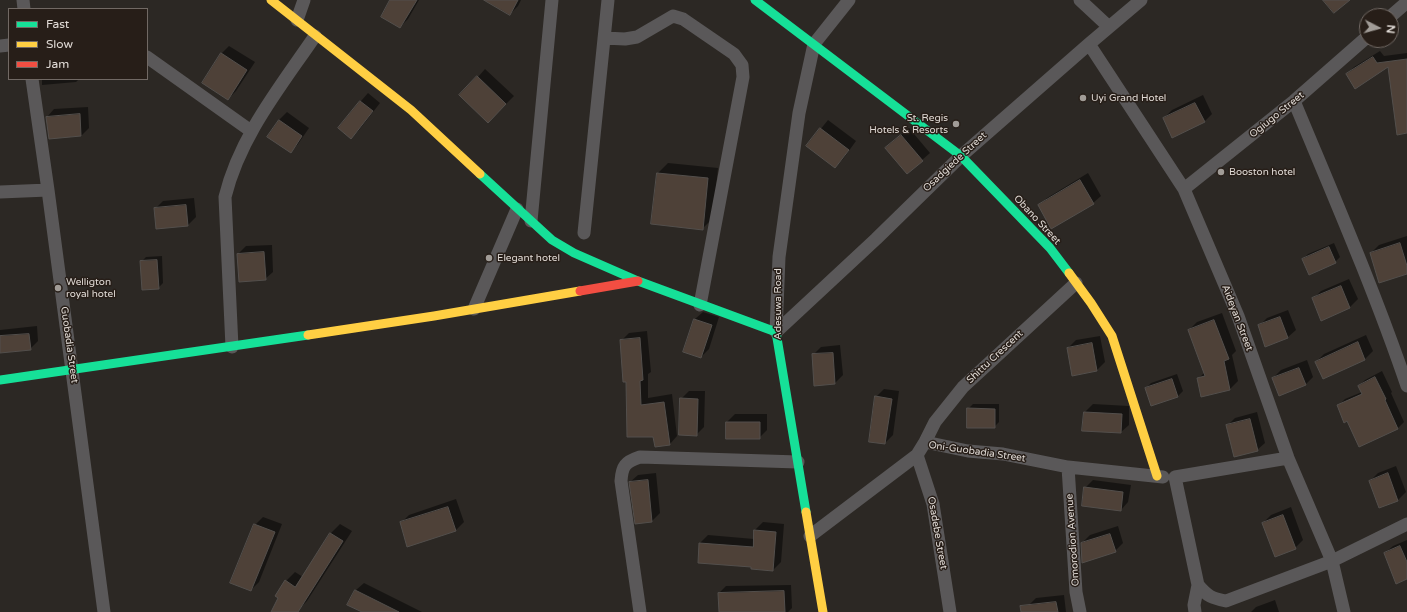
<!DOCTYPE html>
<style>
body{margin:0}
#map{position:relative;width:1407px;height:612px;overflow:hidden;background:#2c2824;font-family:"Varela Round",sans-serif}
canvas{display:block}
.legend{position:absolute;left:8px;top:8px;width:140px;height:72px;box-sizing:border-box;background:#271e18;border:1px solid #716964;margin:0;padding:5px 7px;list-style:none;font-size:12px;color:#e0dad5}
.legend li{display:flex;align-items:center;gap:8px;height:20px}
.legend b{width:20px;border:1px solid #716964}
.north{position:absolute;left:1359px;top:8px;width:40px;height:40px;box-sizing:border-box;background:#271e18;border:1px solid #716964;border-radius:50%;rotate:96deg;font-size:11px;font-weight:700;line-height:16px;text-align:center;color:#e0dad5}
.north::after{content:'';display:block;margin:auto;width:14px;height:18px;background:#a19c97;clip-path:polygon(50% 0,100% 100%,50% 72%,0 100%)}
</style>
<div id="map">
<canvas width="1407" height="612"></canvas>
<ul class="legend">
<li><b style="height:5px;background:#16e098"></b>Fast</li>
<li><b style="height:5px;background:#ffcf43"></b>Slow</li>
<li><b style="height:5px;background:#f24e42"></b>Jam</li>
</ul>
<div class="north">N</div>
</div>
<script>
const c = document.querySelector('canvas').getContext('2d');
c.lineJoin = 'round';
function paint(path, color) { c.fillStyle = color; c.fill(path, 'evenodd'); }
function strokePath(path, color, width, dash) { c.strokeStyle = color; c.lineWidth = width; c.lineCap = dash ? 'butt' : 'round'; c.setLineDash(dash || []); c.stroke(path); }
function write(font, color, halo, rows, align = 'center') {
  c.font = font + ' "Varela Round",sans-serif'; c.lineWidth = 3; c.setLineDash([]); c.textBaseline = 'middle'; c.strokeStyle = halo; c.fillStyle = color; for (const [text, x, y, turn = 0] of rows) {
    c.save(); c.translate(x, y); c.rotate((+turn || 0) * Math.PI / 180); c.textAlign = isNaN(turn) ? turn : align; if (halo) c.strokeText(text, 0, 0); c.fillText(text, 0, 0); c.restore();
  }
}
paint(new Path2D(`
 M391 0H419L408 19 400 27Z
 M486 0H521L518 6 510 14Z
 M229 46 255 62 236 91 228 99 221 54Z
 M1380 51 1384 56 1407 53V132L1389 65 1347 74 1354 67Z
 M485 69 514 96 496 114 478 77Z
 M42 79H79L76 82 42 85Z
 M368 93 380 103 359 130 351 138 340 128 361 101Z
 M1203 95 1212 114 1204 122 1164 118 1172 110Z
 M88 107 89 128 81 136 50 138 47 117 54 109Z
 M287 112 309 128 298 144 291 151 279 120Z
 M828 120 856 141 843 159 835 166 807 146Z
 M909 128 930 153 922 160 887 148Z
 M668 163 718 168 713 218 702 229 658 173Z
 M1088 173 1101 196 1093 203 1039 206 1047 198Z
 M194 198 196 217 188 225 155 209 163 201Z
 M1407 236V273L1371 253 1379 245Z
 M1334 243 1340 257 1335 262 1303 259 1308 254Z
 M272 245 273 272 265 279 238 254 246 246Z
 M162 256 163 283 158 288 141 262 146 257Z
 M1349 279 1358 299 1350 307 1321 319 1313 299 1321 291Z
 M1288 310 1296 330 1288 337 1266 345 1259 326 1267 318Z
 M703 312 719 317 709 349 701 357 695 319Z
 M1222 313 1236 351 1232 355 1238 381 1230 389 1198 379 1205 372 1189 330 1197 322Z
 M37 326 38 341 30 349 0 352V330Z
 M647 331 651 372 648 374V398L672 394 677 436 670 444 654 436 627 381 621 341 629 333Z
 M1366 335 1373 351 1365 359 1323 377 1316 362 1324 354Z
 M1100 336 1105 362 1097 370 1073 374 1068 348 1076 340Z
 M840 345 843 375 835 383 813 355 821 347Z
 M1307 360 1313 377 1306 384 1273 378 1281 370Z
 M1382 371 1392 392 1391 393 1404 422 1398 428 1360 446 1348 420 1338 406 1345 399 1362 392 1359 386 1365 380Z
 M1177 374 1183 391 1178 396 1146 388 1151 383Z
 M884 389 899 391 893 435 885 443 870 441 876 397Z
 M689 391H705L704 427 696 435 681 399Z
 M973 404H999V422L994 427 968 409Z
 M1093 404 1129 406V425L1121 432 1085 412Z
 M1257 412 1265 443 1257 450 1227 426 1235 418Z
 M735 414H767V430L759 438 727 422Z
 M1396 466 1406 492 1398 500 1380 507 1370 481 1378 473Z
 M656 473 660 513 652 521 630 482 638 475Z
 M1093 480 1131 485 1128 502 1121 510 1085 488Z
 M456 499 464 522 456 530 401 523 409 515Z
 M1291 507 1303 540 1295 548 1263 523 1271 515Z
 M263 517 282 524 259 582 251 590 255 525Z
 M763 522 784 524 781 562 773 570 752 566 700 543 708 535 754 539 755 530Z
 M340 524 352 531 307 601 296 612H272L286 581 295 572 303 577 331 533Z
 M1118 526 1123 543 1115 551 1082 543 1090 535Z
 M1407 540V578L1385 553 1393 546Z
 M364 583 422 612H364L356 590Z
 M791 585 792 608 788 612H720L719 593 726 586Z
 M1064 595 1066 612H1029L1028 606 1036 598Z
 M1275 600 1279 612H1251L1256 607Z`), '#0007');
const building = new Path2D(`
 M390 0H417L400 28 381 17Z
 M484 0H518L510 15Z
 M1323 0H1350L1334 13Z
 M221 53 247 70 228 100 202 83Z
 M1373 57 1377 63 1407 59V133L1397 135 1388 67 1355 89 1346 74Z
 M477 76 506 104 488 123 459 95Z
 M360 101 373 111 351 139 338 128Z
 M1195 103 1205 122 1172 138 1163 118Z
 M80 114 81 136 49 139 46 117Z
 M279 120 302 136 291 153 267 137Z
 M820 128 849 150 835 168 806 146Z
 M901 135 923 161 907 174 885 148Z
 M657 173 708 178 703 230 651 224Z
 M1080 180 1094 204 1051 229 1038 205Z
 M186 205 188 226 156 229 154 208Z
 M1400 243 1407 266V274L1379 283 1370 253Z
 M1329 247 1336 263 1309 275 1302 259Z
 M264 252 266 280 239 282 237 254Z
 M157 260 159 289 142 290 140 261Z
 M1341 286 1350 308 1321 321 1312 298Z
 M1280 317 1288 338 1265 347 1258 325Z
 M694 319 712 325 701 358 683 352Z
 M1214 320 1229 359 1224 361 1230 390 1201 397 1197 378 1205 376 1188 330Z
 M29 334 31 350 0 353V336Z
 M640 338 643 380 640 381 641 405 664 402 670 445 655 447 653 437H627L626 382H623L620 340Z
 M1358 342 1365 360 1323 379 1315 362Z
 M1092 343 1097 371 1072 376 1067 348Z
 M833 353 835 384 814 386 812 354Z
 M1299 368 1306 385 1279 396 1272 378Z
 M1375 377 1386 399 1385 400 1398 429 1359 447 1347 421 1344 423 1337 405 1362 394 1358 386Z
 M1172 379 1178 397 1151 406 1145 388Z
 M875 396 892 399 885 444 869 442Z
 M680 398 698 399 697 436 679 435Z
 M967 408 995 409V428H967Z
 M1084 412 1122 414 1121 433 1082 431Z
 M1250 419 1258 451 1234 457 1226 425Z
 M726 422H760V439H726Z
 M1388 473 1398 501 1379 508 1369 481Z
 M648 480 652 522 635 524 629 482Z
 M1084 487 1123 492 1121 511 1082 506Z
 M448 507 456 531 407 547 400 522Z
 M1283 515 1296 549 1275 557 1262 523Z
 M254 524 275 532 251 591 230 583Z
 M754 530 776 532 773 571 751 569V567L698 563 699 543 753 547Z
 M330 533 343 541 298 612H271L278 598 275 596 285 580 295 587Z
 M1110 534 1116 552 1082 563 1081 543Z
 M1400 546 1407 562V579L1396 584 1384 553Z
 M355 590 399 612H362L347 605Z
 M784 591 785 612H719L718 593Z
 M1056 602 1058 612H1021L1020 606Z`);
paint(building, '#4e4138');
strokePath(building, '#534f4c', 1);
strokePath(new Path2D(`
 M23 0 24 9
 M1080 0 1109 27
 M1391 16 1407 2
 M297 20 304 0
 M604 38 625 39 637 37 673 16 683 19 734 54 742 65 743 77 700 305
 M1089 44 1184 189 1238 316 1288 458 1332 561 1344 612
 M0 46 9 45
 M147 57 251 131
 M32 79 48 190 104 612
 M1294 101C1333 195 1374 289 1407 386
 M1184 189 1294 101 1367 37
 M0 192 48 190
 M531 221 552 0
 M584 233 608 0
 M474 309 517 209
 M776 332 876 239 961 156 1089 44 1141 0
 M776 332 779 257 799 113 814 44 849 0
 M232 347 225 197C240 136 281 86 315 36
 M925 442 935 422 963 387 1076 283
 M917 455 933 504 950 612
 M1288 458 1175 477 1198 585C1208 597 1212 598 1226 601L1332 561 1407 524
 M1068 467 1076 592 1080 612
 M810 536 917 455 925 442 968 451 1003 454 1068 467 1163 477
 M640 612 621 481C622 466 625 462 640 457L798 462
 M1195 612 1194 605 1198 585`), '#5a5859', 13);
strokePath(new Path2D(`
 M755 0 961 156 1050 248 1069 273
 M480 174 552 240 574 253 638 281 776 332 806 512
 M0 380 308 335`), '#16e098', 9);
strokePath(new Path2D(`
 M271 0 411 110 480 174
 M1069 273 1091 303 1112 336 1157 476
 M308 335 434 316 580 291
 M806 512 823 612`), '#ffcf43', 9);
strokePath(new Path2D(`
 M580 291 638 281`), '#f24e42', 9);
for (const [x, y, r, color] of [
 [1083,98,4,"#a19c97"],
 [956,124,4,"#a19c97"],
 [1221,172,4,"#a19c97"],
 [489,258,4,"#a19c97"],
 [58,288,4,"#a19c97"]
]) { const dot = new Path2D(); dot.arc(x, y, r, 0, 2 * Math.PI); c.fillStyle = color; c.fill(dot); strokePath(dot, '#271e18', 1.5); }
write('10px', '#e0dad5', '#271e18', [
 ["Uyi Grand Hotel",1091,98],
 ["St. Regis",948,118,"right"],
 ["Hotels & Resorts",948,130,"right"],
 ["Booston hotel",1229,172],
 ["Elegant hotel",497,258],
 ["Welligton",66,282],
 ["royal hotel",66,294]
], 'left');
write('10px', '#e0dad5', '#271e18', [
 ["Ogiugo Street",1277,115,-39],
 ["Osadgiede Street",955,162,-43],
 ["Obano Street",1037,220,47],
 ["Adesuwa Road",778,304,-90],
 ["Aideyan Street",1237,318,69],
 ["Guobadia Street",69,345,82],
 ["Shittu Crescent",995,357,-43],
 ["Oni-Guobadia Street",977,452,8],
 ["Osadebe Street",937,533,80],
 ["Omorodion Avenue",1073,540,-94]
]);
</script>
